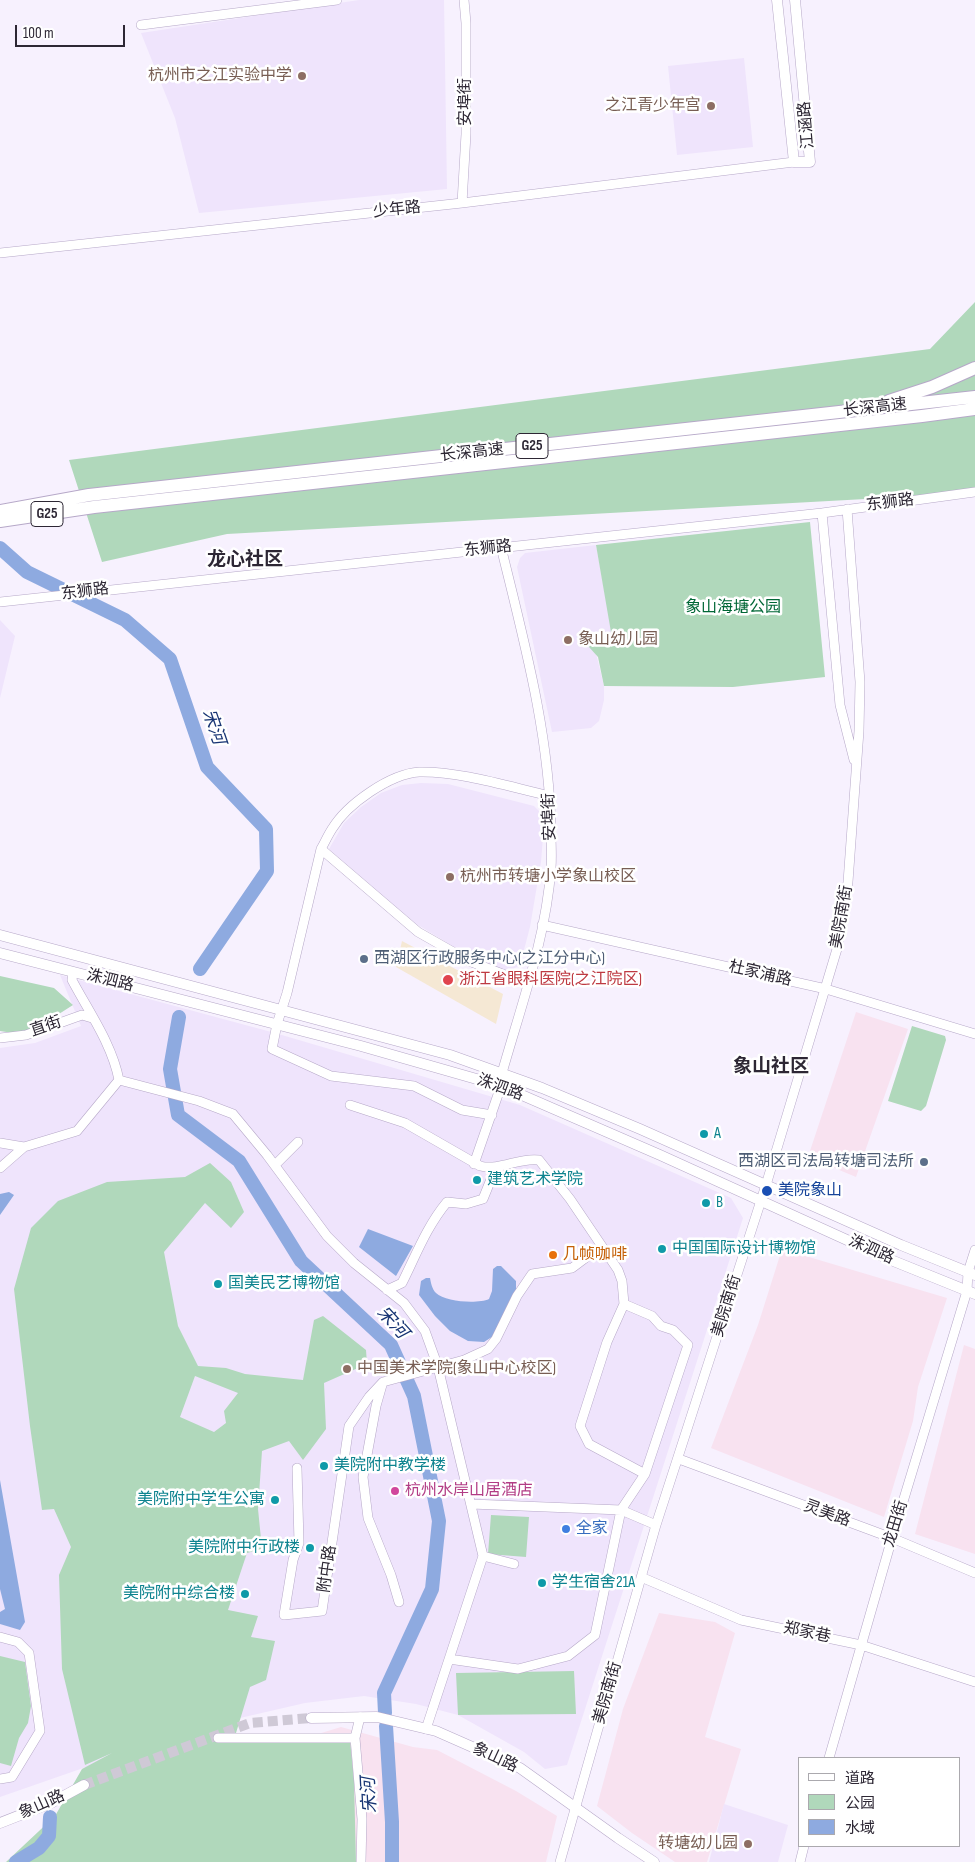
<!DOCTYPE html>
<meta charset="utf-8">
<style>
body{margin:0}
#map{position:relative;width:975px;height:1862px;overflow:hidden;background:#f7f1fe;font-family:"Sofia Sans Condensed","Noto Sans SC",sans-serif}
canvas{display:block}
.legend{position:absolute;left:798px;top:1757px;width:162px;height:90px;box-sizing:border-box;background:#fff;border:1px solid #aba9ae;margin:0;padding:6px 9px;list-style:none;font-size:15px;color:#2d2734}
.legend li{display:flex;align-items:center;gap:10px;height:25px}
.legend b{width:25px;border:1px solid #aba9ae}
.scale{position:absolute;left:15px;top:25px;width:110px;height:22px;box-sizing:border-box;border:2px solid #2d2734;border-top:0;padding-left:6px;font-size:15px;line-height:18px;white-space:nowrap;color:#2d2734;-webkit-text-stroke:4px #fff;paint-order:stroke}
</style>
<div id="map">
<canvas width="975" height="1862"></canvas>
<ul class="legend">
<li><b style="height:6px;background:#fff"></b>道路</li>
<li><b style="height:14px;background:#b0d8bb"></b>公园</li>
<li><b style="height:14px;background:#8eaae0"></b>水域</li>
</ul>
<div class="scale">100 m</div>
</div>
<script>
const c = document.querySelector('canvas').getContext('2d');
c.lineJoin = 'round';
function paint(path, color) { c.fillStyle = color; c.fill(path, 'evenodd'); }
function strokePath(path, color, width, dash) { c.strokeStyle = color; c.lineWidth = width; c.lineCap = dash ? 'butt' : 'round'; c.setLineDash(dash || []); c.stroke(path); }
function write(font, color, halo, rows, align = 'center') {
  c.font = font + ' "Sofia Sans Condensed","Noto Sans SC",sans-serif'; c.lineWidth = 5; c.setLineDash([]); c.textBaseline = 'middle'; c.strokeStyle = halo; c.fillStyle = color; for (const [text, x, y, turn = 0] of rows) {
    c.save(); c.translate(x, y); c.rotate((+turn || 0) * Math.PI / 180); c.textAlign = isNaN(turn) ? turn : align; if (halo) c.strokeText(text, 0, 0); c.fillText(text, 0, 0); c.restore();
  }
}
paint(new Path2D(`
 M856 1012 908 1029 856 1177 808 1157Z
 M782 1249 947 1298 918 1387 913 1421 884 1517 711 1448 758 1325Z
 M964 1345 975 1349V1554L915 1534Z
 M659 1613 715 1622 735 1633 705 1737 741 1749 707 1862H675L632 1833 597 1806 623 1709Z
 M341 1727 413 1747 437 1750 516 1791 557 1816 546 1862H282L272 1748Z`), '#f8e2f0');
paint(new Path2D(`
 M359 0H444L447 189 199 213 175 118 141 33Z
 M744 58 753 147 677 155 668 66Z
 M596 545 613 638 593 641 604 686V700L599 721 591 728 552 732 517 567 520 558 525 553Z
 M0 620 15 636 0 698Z
 M421 783 448 784 534 806 541 813 544 824 541 862 530 927 520 965 508 972 469 956 418 925 397 908 329 849 344 823 361 807 381 793 402 785Z
 M60 975 275 1033 520 1105 731 1198 743 1218 567 1765 545 1769 524 1752 458 1715 416 1704 364 1696 305 1703 201 1727 0 1797V1048L35 1043 81 1026Z
 M724 1804 788 1825 778 1862H709Z`), '#efe4fc');
paint(new Path2D(`
 M402 941 503 994 496 1024 396 967Z`), '#f5e8d4');
paint(new Path2D(`
 M975 302V493L227 534 102 562 69 460 930 349Z
 M810 522 825 677 733 687 604 686 598 657 589 647 593 641 612 638 596 545Z
 M0 976 54 988 73 1005 26 1035 0 1031Z
 M912 1026 945 1036 946 1040 926 1106 921 1111 888 1101Z
 M210 1163 231 1182 244 1212 231 1228 205 1203 164 1252 178 1326 198 1366 226 1368 245 1374 303 1380 314 1320 323 1316 366 1350 367 1364 324 1383 326 1429 303 1460 289 1441 262 1451 258 1509 262 1549 247 1553 228 1610 258 1616 251 1637 275 1641 266 1680 250 1687 236 1733 350 1740 354 1781 356 1862H6L55 1816 82 1769 112 1753 85 1765 62 1669 59 1575 71 1547 54 1509 42 1510 30 1426 14 1289 31 1228 58 1201 107 1182 185 1177ZM195 1376 238 1393 224 1411 226 1423 214 1432 180 1417Z
 M491 1515 529 1517 526 1557 488 1554Z
 M0 1656 25 1662 31 1706 28 1723 19 1738 11 1766 0 1763Z
 M574 1671 576 1714 458 1715 456 1673Z`), '#b0d8bb');
paint(new Path2D(`
 M9 1192 14 1195 0 1215V1194Z
 M368 1229 413 1246 396 1276 359 1247Z
 M497 1266H501L516 1281V1290L495 1335 484 1342 468 1341 450 1331 435 1316 419 1295 421 1281 426 1278H430C431 1283 432 1289 436 1293 445 1302 478 1304 489 1299L492 1291 493 1269Z
 M0 1480 25 1622 20 1630 0 1624V1612L5 1609 0 1589Z`), '#8eaae0');
strokePath(new Path2D(`
 M0 548 27 572 125 620 170 659 207 767 266 829 267 871 200 969
 M179 1017 170 1069 178 1115 239 1161 301 1261 391 1345 414 1396 439 1521 432 1589 384 1693 385 1713
 M386 1726 392 1822V1862
 M16 1862 39 1848 49 1836 50 1817`), '#8eaae0', 14);
strokePath(new Path2D(`
 M84 1785 250 1723 311 1718`), '#cfc9d6', 10, [10, 5]);
const minor = new Path2D(`
 M141 25 337 0
 M462 203 466 134V23L464 0
 M0 253 462 203 794 162
 M822 513 840 705 854 760
 M0 602 822 513 975 492
 M321 849 418 932 469 961 528 984
 M542 925 826 989 975 1034
 M0 1038 26 1035 82 1015 92 1018
 M119 1080 199 1101 233 1114 267 1155 327 1236 354 1263 404 1303 425 1331 438 1367 483 1556 426 1729
 M350 1105 405 1123 480 1166C500 1171 519 1157 539 1160L570 1199 618 1270 622 1281 624 1304 652 1316 661 1326 673 1330 688 1345 645 1474 621 1510 595 1635 568 1656 518 1669 449 1659
 M492 1115 462 1110 414 1086 331 1076 272 1049 277 1024 287 993 321 849C325 842 328 835 332 829 347 804 390 774 419 772 460 771 510 787 550 796
 M0 1143 24 1147
 M474 1164 501 1086 502 1073C521 1006 546 938 551 868 552 856 551 845 551 833 550 736 524 641 501 547
 M275 1165 298 1142
 M0 1168 24 1147 77 1131 119 1080C112 1044 89 1012 72 980L73 972
 M387 1290 402 1283C416 1255 427 1226 447 1202L466 1204 483 1199 496 1167
 M624 1304 607 1342 580 1426 589 1444 645 1474
 M383 1382 464 1360 488 1349 496 1339 517 1296 532 1274 572 1268 588 1256 605 1251
 M382 1385 376 1406 363 1477 368 1518 391 1575 399 1602
 M679 1459 892 1538 975 1573
 M297 1468 299 1543 293 1560 284 1615 322 1611 349 1426 369 1397 383 1382
 M471 1504 621 1510 656 1525
 M483 1556 514 1564
 M641 1577 741 1620 861 1645 975 1682
 M0 1637 18 1642 29 1653 40 1731 12 1777 0 1779
 M360 1717 355 1738 362 1819 361 1862
 M218 1738H355
 M829 1758 892 1538 967 1291 968 1272 975 1250
 M560 1862 656 1525 766 1185 837 949 848 882 859 731 860 682 847 509
 M800 1862 804 1846`);
const major = new Path2D(`
 M777 0 794 162H810L795 0
 M0 935 450 1055 542 1088 640 1129 901 1245 975 1275
 M0 953 361 1046 501 1086 660 1155 891 1260 975 1294
 M311 1718 377 1717 436 1731 520 1768 618 1838 654 1862
 M0 1823 51 1803 84 1785`);
const highway = new Path2D(`
 M889 401 932 387 975 368
 M0 511 89 495 975 397
 M0 521 94 507 922 416 975 409`);
strokePath(minor, '#b6a8c8', 10);
strokePath(major, '#b6a8c8', 11);
strokePath(highway, '#b6a8c8', 14);
strokePath(minor, '#fff', 9);
strokePath(major, '#fff', 10);
strokePath(highway, '#fff', 12);
for (const [x, y, r, color] of [
 [302,76,5,"#8d6e63"],
 [711,106,5,"#8d6e63"],
 [568,640,5,"#8d6e63"],
 [450,877,5,"#8d6e63"],
 [364,959,5,"#5c6f8a"],
 [448,980,6,"#e0444e"],
 [704,1134,5,"#0f9aa8"],
 [924,1162,5,"#5c6f8a"],
 [477,1180,5,"#0f9aa8"],
 [767,1191,6,"#1a4fb4"],
 [706,1203,5,"#0f9aa8"],
 [662,1249,5,"#0f9aa8"],
 [553,1255,5,"#e8710a"],
 [218,1284,5,"#0f9aa8"],
 [347,1369,5,"#8d6e63"],
 [324,1466,5,"#0f9aa8"],
 [395,1491,5,"#d1479c"],
 [275,1500,5,"#0f9aa8"],
 [566,1529,5,"#3f7fe0"],
 [310,1548,5,"#0f9aa8"],
 [542,1583,5,"#0f9aa8"],
 [245,1594,5,"#0f9aa8"],
 [748,1844,5,"#8d6e63"]
]) { const dot = new Path2D(); dot.arc(x, y, r, 0, 2 * Math.PI); c.fillStyle = color; c.fill(dot); strokePath(dot, '#fff', 2); }
for (const [x, y, w] of [
 [532,446,32],
 [47,514,32]
]) { const box = new Path2D(); box.roundRect(x - w / 2, y - 12.5, w, 25, 4); c.fillStyle = '#fff'; c.fill(box); strokePath(box, '#2d2734', 1); }
write('bold 15px', '#2d2734', null, [
 ["G25",532,446],
 ["G25",47,514]
]);
write('16px', '#785e54', '#fff', [
 ["杭州市之江实验中学",292,76],
 ["之江青少年宫",701,106],
 ["象山幼儿园",578,640,"left"],
 ["杭州市转塘小学象山校区",460,877,"left"],
 ["中国美术学院(象山中心校区)",357,1369,"left"],
 ["转塘幼儿园",738,1844]
], 'right');
write('16px', '#2d2734', '#fff', [
 ["安埠街",466,102,-90],
 ["江涵路",807,125,-95],
 ["少年路",397,210,-6],
 ["长深高速",875,408,-6],
 ["长深高速",472,453,-6],
 ["东狮路",890,503,-7],
 ["东狮路",488,549,-6],
 ["东狮路",85,592,-7],
 ["安埠街",550,817,-92],
 ["美院南街",842,917,-80],
 ["杜家浦路",760,974,13],
 ["洙泗路",110,981,14],
 ["直街",46,1027,-19],
 ["洙泗路",500,1088,20],
 ["洙泗路",871,1250,24],
 ["美院南街",727,1306,-73],
 ["灵美路",827,1514,20],
 ["龙田街",896,1524,-73],
 ["附中路",328,1569,-82],
 ["郑家巷",807,1633,12],
 ["美院南街",608,1693,-74],
 ["象山路",495,1758,25],
 ["象山路",42,1805,-24]
]);
write('16px', '#006736', '#fff', [
 ["象山海塘公园",733,608]
]);
write('16px', '#4e5e75', '#fff', [
 ["西湖区行政服务中心(之江分中心)",374,959],
 ["西湖区司法局转塘司法所",914,1162,"right"]
], 'left');
write('16px', '#be3a42', '#fff', [
 ["浙江省眼科医院(之江院区)",459,980]
], 'left');
write('16px', '#0d838f', '#fff', [
 ["A",714,1134],
 ["建筑艺术学院",487,1180],
 ["B",716,1203],
 ["中国国际设计博物馆",672,1249],
 ["国美民艺博物馆",228,1284],
 ["美院附中教学楼",334,1466],
 ["美院附中学生公寓",265,1500,"right"],
 ["美院附中行政楼",300,1548,"right"],
 ["学生宿舍21A",552,1583],
 ["美院附中综合楼",235,1594,"right"]
], 'left');
write('16px', '#164399', '#fff', [
 ["美院象山",778,1191]
], 'left');
write('16px', '#c56008', '#fff', [
 ["几帧咖啡",563,1255]
], 'left');
write('16px', '#b23c85', '#fff', [
 ["杭州水岸山居酒店",405,1491]
], 'left');
write('16px', '#366cbe', '#fff', [
 ["全家",576,1529]
], 'left');
write('italic 18px', '#183574', '#fff', [
 ["宋河",213,727,71],
 ["宋河",392,1323,48],
 ["宋河",370,1795,-93]
]);
write('bold 19px', '#2d2734', '#fff', [
 ["龙心社区",245,560],
 ["象山社区",771,1067]
]);
</script>
